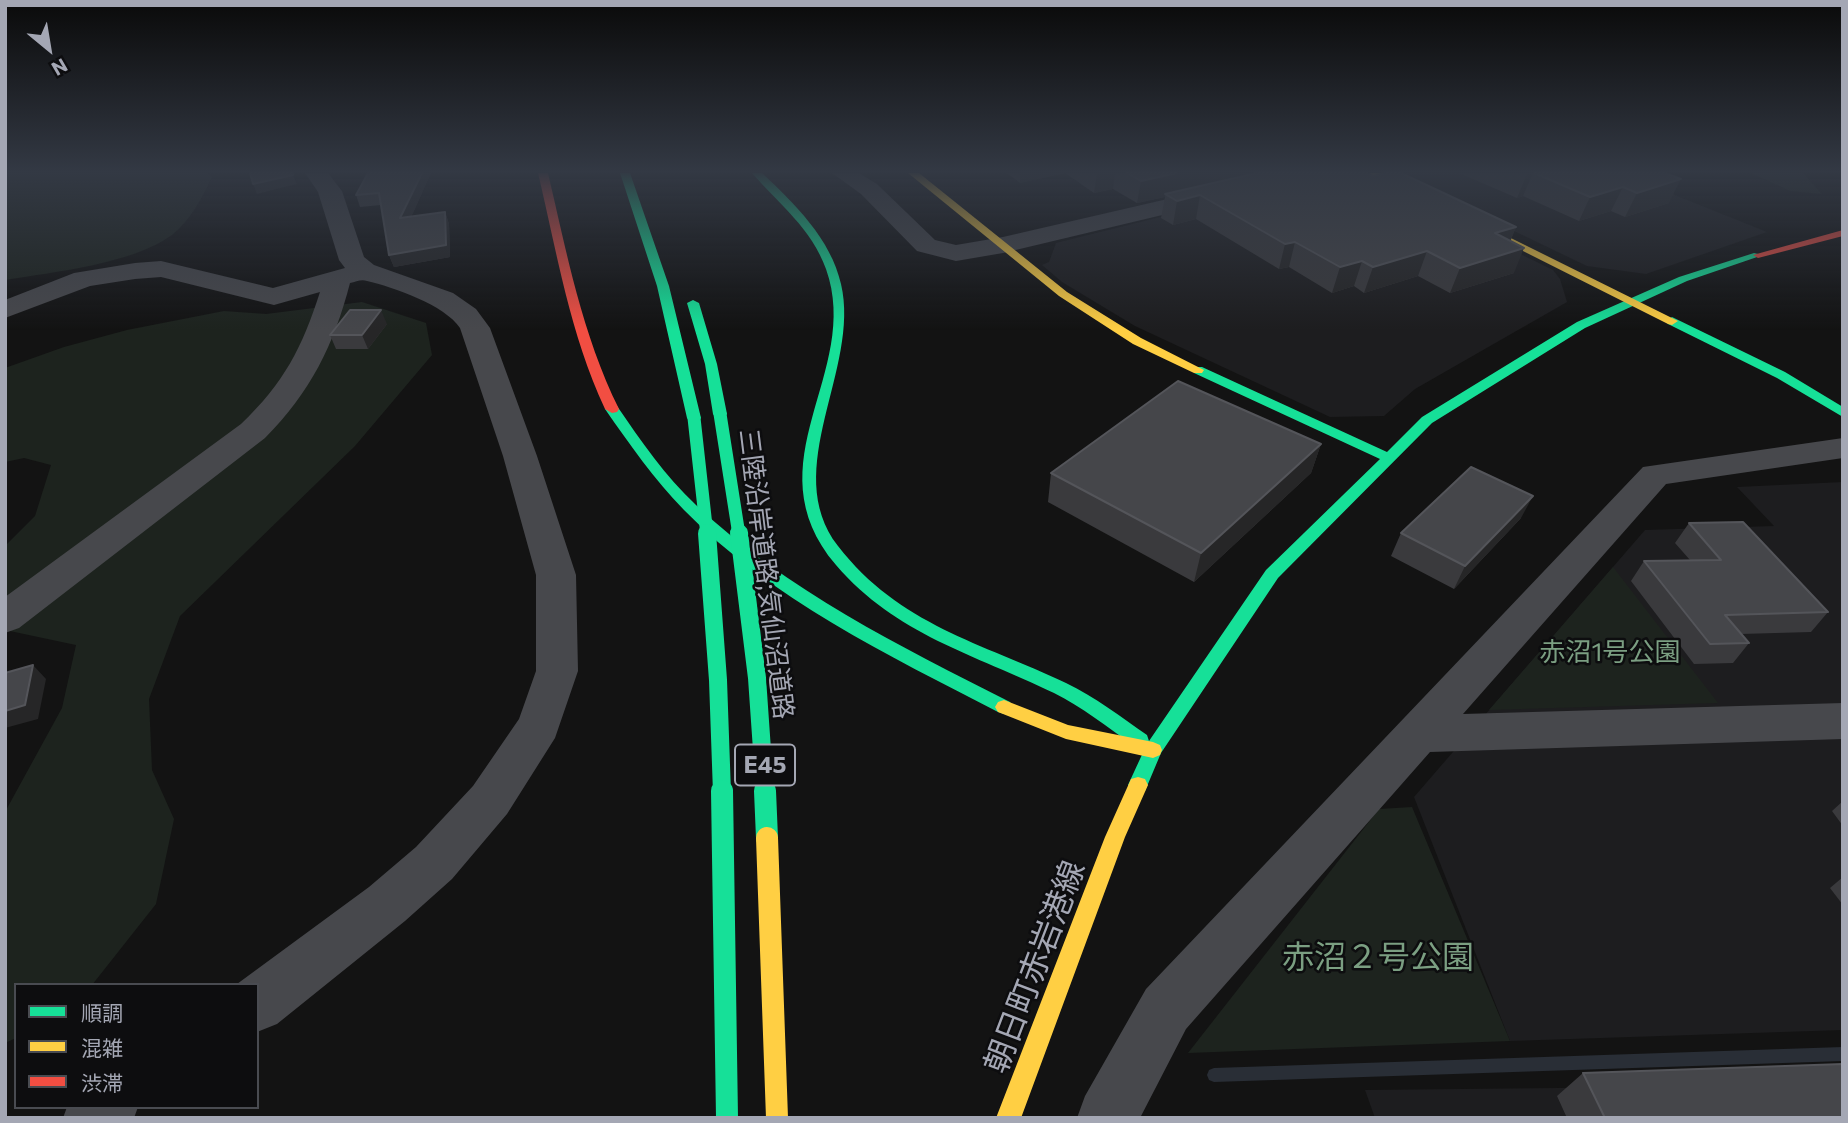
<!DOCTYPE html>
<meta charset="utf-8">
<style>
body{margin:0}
#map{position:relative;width:1848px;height:1123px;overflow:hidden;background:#131313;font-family:Commissioner,"Noto Sans JP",sans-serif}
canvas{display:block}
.frame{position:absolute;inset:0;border:7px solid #a4a7b4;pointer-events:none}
.legend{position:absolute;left:14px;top:983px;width:245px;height:126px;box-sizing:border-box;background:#0d0d0f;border:2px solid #494b51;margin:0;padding:9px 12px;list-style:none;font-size:21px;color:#a4a7b4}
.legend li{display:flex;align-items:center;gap:14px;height:35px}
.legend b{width:35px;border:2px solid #494b51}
.north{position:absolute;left:14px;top:14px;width:70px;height:70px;-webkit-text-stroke:5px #0d0d0f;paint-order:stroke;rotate:150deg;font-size:19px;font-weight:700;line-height:28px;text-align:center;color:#a4a7b4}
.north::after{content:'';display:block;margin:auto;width:24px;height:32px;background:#a4a7b4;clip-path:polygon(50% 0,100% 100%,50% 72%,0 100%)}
</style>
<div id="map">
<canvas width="1848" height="1123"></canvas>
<div class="frame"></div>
<ul class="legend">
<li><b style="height:9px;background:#16e098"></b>順調</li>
<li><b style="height:9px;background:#ffcf43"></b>混雑</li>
<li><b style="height:9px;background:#f24e42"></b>渋滞</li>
</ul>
<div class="north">N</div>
</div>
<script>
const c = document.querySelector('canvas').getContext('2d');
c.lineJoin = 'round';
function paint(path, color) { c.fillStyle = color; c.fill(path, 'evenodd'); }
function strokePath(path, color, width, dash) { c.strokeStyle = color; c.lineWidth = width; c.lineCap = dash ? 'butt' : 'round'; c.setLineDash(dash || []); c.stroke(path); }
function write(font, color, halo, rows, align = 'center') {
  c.font = font + ' Commissioner,"Noto Sans JP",sans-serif'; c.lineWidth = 5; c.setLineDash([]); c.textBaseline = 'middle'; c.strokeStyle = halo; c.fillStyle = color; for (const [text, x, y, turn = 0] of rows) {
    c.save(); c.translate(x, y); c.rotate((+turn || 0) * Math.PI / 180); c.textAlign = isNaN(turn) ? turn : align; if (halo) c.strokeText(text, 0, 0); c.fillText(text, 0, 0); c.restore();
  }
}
paint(new Path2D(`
 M1393 173H1620L1767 232 1646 274 1587 266Z
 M1325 176 1372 181 1553 270 1560 279 1567 302 1415 389 1384 416 1330 417 1135 326 1062 282 1042 265 1049 262 1056 243Z
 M1843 482V1030L1510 1041 1414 797 1645 530 1774 526 1737 487Z
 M1843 1085V1118H1375L1365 1090Z`), '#1d1d1f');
paint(new Path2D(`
 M5 173H207L212 177C202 198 191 220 172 235 132 264 54 272 5 280Z
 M1751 173H1803L1822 194 1790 191Z
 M362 302 426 323 432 355 355 446 180 616 149 699 152 770 174 819 156 904 92 985H16V1038L5 1043V812L62 708 76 645 5 630V546L35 516 51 465 24 458 5 462V368L64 347 127 330 224 311 266 314Z
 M1613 567 1718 703 1489 710Z
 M1412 807 1510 1041 1188 1053 1379 809Z`), '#1d231e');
paint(new Path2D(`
 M1843 1047V1061L1214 1082 1209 1080 1207 1075 1209 1070 1214 1068Z`), '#292e36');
paint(new Path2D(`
 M305 173H328L342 191 364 257 374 265 453 293 476 309 490 328 537 456 576 575 578 671 555 738 507 814 452 879 405 921 277 1024 257 1032V985L237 984 369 887 416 847 473 786 519 719 536 671V575L503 456 460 328C445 305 393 287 367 281 361 279 356 282 350 283 334 345 310 393 265 438L19 628 5 633V597L241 424C284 383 302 348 320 292L274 305 161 277 135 279 90 286 5 318V300L74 273 135 263 161 261 273 288 345 268 339 260 318 192Z
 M832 173H859L877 184 935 240 956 245 1003 237 1280 173H1320L1317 178 1309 180 1003 253 956 261 917 251 861 194Z
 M1843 438V458L1666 484 1463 714 1843 703V739L1430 752 1186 1029 1140 1118H1077L1085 1096 1146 989 1643 467Z
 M67 1107H138L134 1118H63Z`), '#47484c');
paint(new Path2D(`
 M620 173H630L669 286 701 418 699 421H689L687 418 657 286Z
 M752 173H762C794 203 831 239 841 284 861 369 779 469 838 546 899 625 982 643 1066 683 1095 697 1121 717 1147 735L1149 741 1266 570 1380 459 1194 373V367H1202L1387 452 1422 417 1577 322 1679 277 1754 253 1763 255 1687 281 1585 328 1432 423 1278 578 1161 753 1145 791 1138 793 1131 791 1128 785 1146 746 1140 748 1133 745C1107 727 1082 707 1054 693 974 654 896 635 836 565 749 462 863 373 826 269 812 229 779 204 752 173Z
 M693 300 699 303 717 364 727 414 725 417H715L713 414 705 364 687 303Z
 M1672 317 1785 372 1843 407V417L1777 378 1668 324 1666 321Z
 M612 405 617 406C641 441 665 476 696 505 787 591 900 646 1010 702L1013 707 1010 712 1004 714 998 712C888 655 771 599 684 510 654 479 630 445 605 409Z`), '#16e098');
paint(new Path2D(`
 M908 173H919L1067 292 1141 338 1204 370 1202 373H1194L1133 344 1059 296Z
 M1368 173H1380L1678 321 1672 325 1668 324Z
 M1004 700 1068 725 1153 742 1160 745 1162 750 1160 755 1153 758 1066 739 998 712 995 707 998 702Z
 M1138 777 1145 779 1148 785 1125 837 1021 1118H996L1105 837 1131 779Z`), '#ffcf43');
paint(new Path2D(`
 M538 173H548C567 254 582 334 619 409L617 412 612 413 605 409C570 334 557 253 538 173Z
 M1843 230V236L1758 258 1753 255Z`), '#f24e42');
strokePath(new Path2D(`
 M720 414 739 535
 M694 418 707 535`), '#16e098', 13);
strokePath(new Path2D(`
 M707 533 718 680 722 793
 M739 533 757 678 765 793`), '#16e098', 18);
strokePath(new Path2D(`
 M722 791 727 1118
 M765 791 767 838`), '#16e098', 22);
strokePath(new Path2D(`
 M767 838 777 1118`), '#ffcf43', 22);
paint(new Path2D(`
 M368 173H431L411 217 445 212 449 224 450 257 394 267 389 255 381 205 360 207 356 195Z
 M1007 173H1065L1020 183Z
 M1065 173H1367L1516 227 1510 241 1514 273 1450 293 1418 276 1364 293 1354 286 1332 293 1289 267 1279 269 1196 219 1173 225 1161 218 1165 197 1137 203 1113 189 1094 193Z
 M1459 173H1665L1669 203 1625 217 1611 211 1579 221 1523 196 1517 198Z
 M387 324 368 349H336L330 335Z
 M1321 444 1311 473 1194 582 1048 502 1051 473Z
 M1521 518 1454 589 1391 556 1401 533Z
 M1689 523 1828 612 1811 632 1741 634 1749 643 1733 663 1694 664 1631 581 1644 561 1690 560 1675 543Z
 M1843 801V826L1832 811Z
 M1843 877V905L1830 888Z
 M1583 1073 1843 1118H1567L1557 1096Z`), '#3a3a3d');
paint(new Path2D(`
 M422 173H431L405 231 400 218Z
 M1020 173H1065L1020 183Z
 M1097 173H1115L1113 189 1094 193Z
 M1177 173H1269L1165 194V197L1137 203 1141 181Z
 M1533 173 1523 196 1517 198 1527 174Z
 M293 175 297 184 257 194 253 184Z
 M1681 179 1669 203 1625 217 1637 193Z
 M1623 187 1611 211 1579 221 1590 197Z
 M1200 195 1196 219 1173 225 1177 201Z
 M445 212 449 224 450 257 394 267 389 255Z
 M1516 227 1506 252 1495 233Z
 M1295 242 1289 267 1279 269 1285 244Z
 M1524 248 1514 273 1450 293 1460 268Z
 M1427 251 1418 276 1364 293 1373 267Z
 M1362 261 1354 286 1332 293 1340 267Z
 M381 310 387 324 368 349 362 335Z
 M1321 444 1311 473 1194 582 1201 553Z
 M1533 496 1521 518 1454 589 1465 566Z
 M33 665 46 679 38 719 5 728V711Z`), '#262627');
const building = new Path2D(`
 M250 173H293V175L253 184Z
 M368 173H422L400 218 445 212 446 245 389 255 379 193 356 195Z
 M1127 173H1177L1141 181Z
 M1257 173H1367L1373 176 1386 173H1401L1516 227 1495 233 1524 248 1460 268 1427 251 1373 267 1362 261 1340 267 1295 242 1285 244 1200 195 1177 201 1165 194Z
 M1534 173H1665L1681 179 1637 193 1623 187 1590 197Z
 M350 310H381L362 335H330Z
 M1178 381 1321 444 1201 553 1051 473Z
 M1471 467 1533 496 1465 566 1401 533Z
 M1743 522 1828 612 1725 615 1749 643 1710 644 1644 561 1721 560 1689 523Z
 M33 665 25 705 5 711V673Z
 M1843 1064V1118H1605L1583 1073Z`);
paint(building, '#45464a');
strokePath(building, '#54555a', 2);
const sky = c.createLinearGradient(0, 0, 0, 330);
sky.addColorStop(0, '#0a0a0a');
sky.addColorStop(0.52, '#333944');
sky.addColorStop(1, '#33394400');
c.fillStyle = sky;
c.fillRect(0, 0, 1848, 330);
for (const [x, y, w] of [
 [765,765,60]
]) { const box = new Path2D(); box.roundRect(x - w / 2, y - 20.5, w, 41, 5); c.fillStyle = '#0d0d0f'; c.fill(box); strokePath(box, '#a4a7b4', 2); }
write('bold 24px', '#a4a7b4', null, [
 ["E45",765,765]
]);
write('26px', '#a4a7b4', '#0d0d0f', [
 ["三陸沿岸道路;気仙沼道路",766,574,83]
]);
write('26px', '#7b9f82', '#0d0d0f', [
 ["赤沼1号公園",1610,652]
]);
write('32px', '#7b9f82', '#0d0d0f', [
 ["赤沼２号公園",1378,957]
]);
write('32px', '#a4a7b4', '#0d0d0f', [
 ["朝日町赤岩港線",1035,967,-69]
]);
</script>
